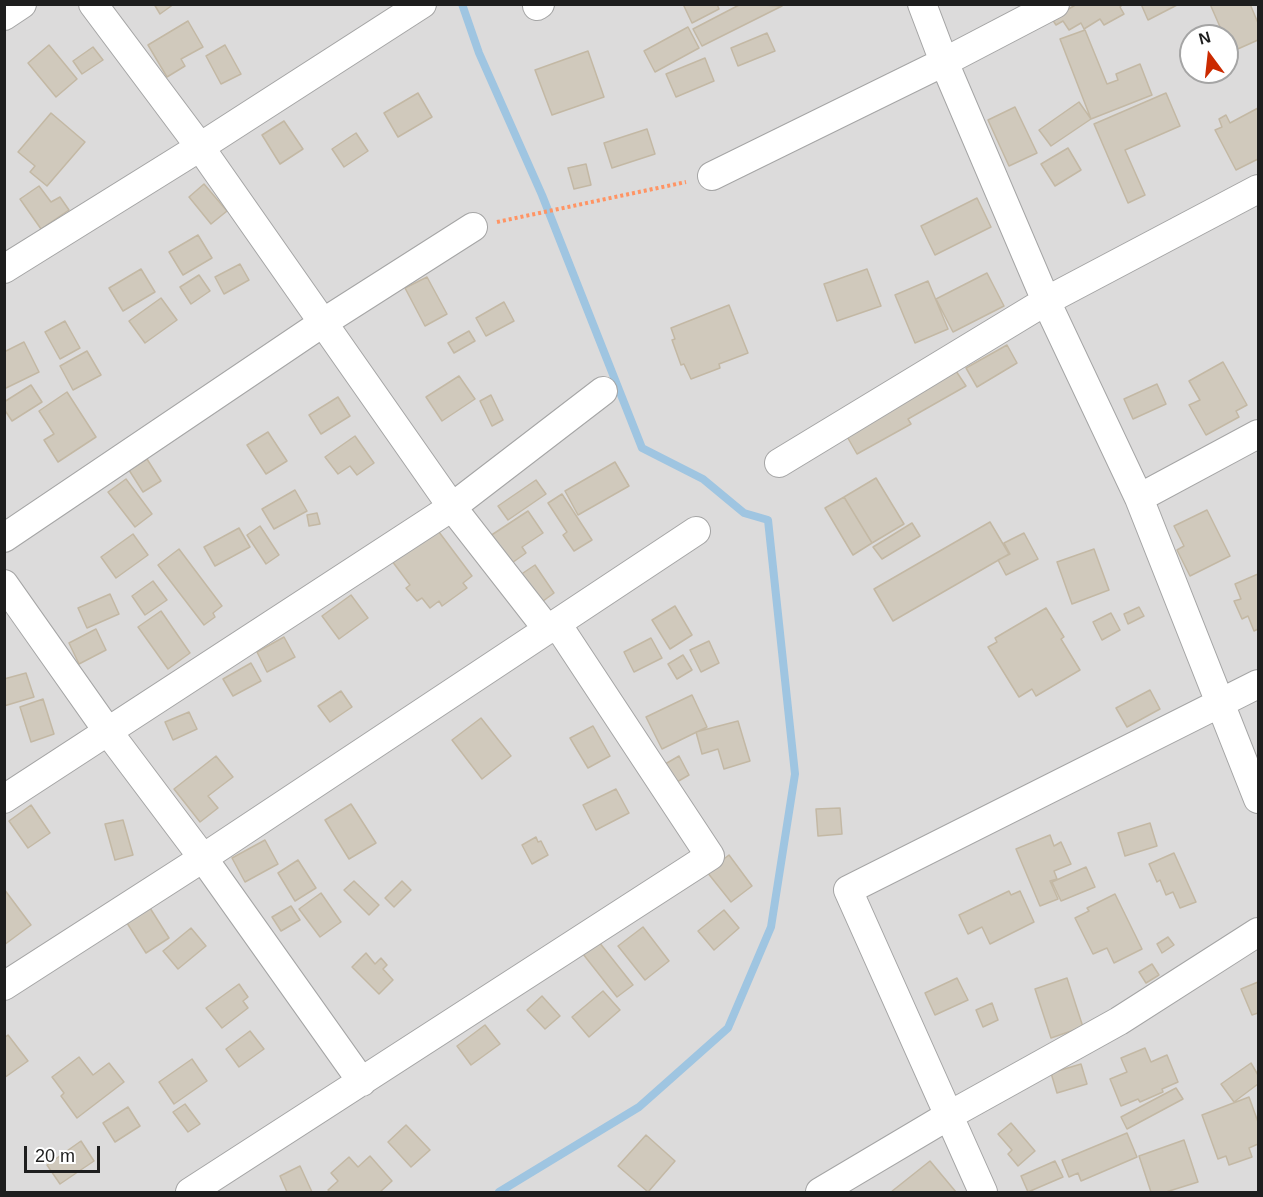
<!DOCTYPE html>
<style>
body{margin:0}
#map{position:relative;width:1263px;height:1197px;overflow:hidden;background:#f0eee3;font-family:Helvetica,sans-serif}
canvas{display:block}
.frame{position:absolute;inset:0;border:6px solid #1e1e1e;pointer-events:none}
.north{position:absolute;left:1179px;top:24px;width:60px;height:60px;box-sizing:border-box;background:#fff;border:2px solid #a5a5a5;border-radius:50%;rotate:345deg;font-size:16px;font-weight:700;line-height:24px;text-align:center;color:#1e1e1e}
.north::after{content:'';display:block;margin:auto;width:21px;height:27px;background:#cb2a00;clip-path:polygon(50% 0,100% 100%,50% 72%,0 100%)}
.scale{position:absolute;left:24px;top:1146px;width:76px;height:27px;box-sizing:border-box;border:3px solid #1e1e1e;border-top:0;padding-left:8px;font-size:18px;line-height:21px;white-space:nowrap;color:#1e1e1e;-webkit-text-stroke:4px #fff;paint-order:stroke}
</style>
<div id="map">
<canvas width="1263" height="1197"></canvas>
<div class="frame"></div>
<div class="north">N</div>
<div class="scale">20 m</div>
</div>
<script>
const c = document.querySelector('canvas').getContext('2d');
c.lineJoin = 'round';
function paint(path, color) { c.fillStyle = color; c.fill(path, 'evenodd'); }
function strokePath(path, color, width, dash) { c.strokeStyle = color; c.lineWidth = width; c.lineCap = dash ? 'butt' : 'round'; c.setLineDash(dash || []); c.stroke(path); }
paint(new Path2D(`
 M5 5H1258V1192H5ZM1191 36H1227V72H1191Z`), '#dcdbdb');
strokePath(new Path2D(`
 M462 4 479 53 542 195 642 448 703 479 744 513 768 520 795 774 771 927 728 1028 639 1107 499 1192`), '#9fc5e1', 8);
const building = new Path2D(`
 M154 4H174L160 14Z
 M683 4H717L719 9 692 23Z
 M741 4 782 6 702 46 693 29Z
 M1077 4H1123L1120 7 1124 14 1104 25 1100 19 1084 29 1081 23 1069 30 1063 21 1056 25 1052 19Z
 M1141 4H1179L1148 20Z
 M1210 4H1250L1258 23V40L1231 52 1227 43V36H1224Z
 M188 21 203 47 181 59 185 66 167 77 148 45Z
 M688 27 699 48 655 72 644 51Z
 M1085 30 1107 84 1118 80 1116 74 1140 64 1152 95 1091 119 1060 39Z
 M767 33 775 51 738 66 731 48Z
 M49 45 77 79 56 97 28 63Z
 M225 45 241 74 221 84 206 56Z
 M93 47 103 60 82 74 73 61Z
 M588 51 604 97 552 115 535 70Z
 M705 58 714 81 676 97 666 74Z
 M418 93 432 117 398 137 384 113Z
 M1166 93 1180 126 1125 150 1145 195 1128 203 1094 124Z
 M1079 102 1091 119 1051 146 1039 130Z
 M1015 107 1037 153 1009 166 988 120Z
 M1258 108V159L1236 170 1215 130 1222 127 1219 119 1226 115 1230 123Z
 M51 113 85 142 47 186 30 172 35 166 18 152Z
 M284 121 303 149 280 164 262 135Z
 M647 129 655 154 612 168 604 143Z
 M356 133 368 151 344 167 332 149Z
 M1068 148 1081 170 1055 186 1041 164Z
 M586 164 591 185 574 189 568 168Z
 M204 184 227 211 211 224 189 197Z
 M39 186 51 202 60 197 69 210 41 229 20 199Z
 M977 198 991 227 935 255 921 226Z
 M198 235 212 258 183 275 169 252Z
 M240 264 249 280 224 294 215 277Z
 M141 269 155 292 123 311 109 288Z
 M867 269 881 306 837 321 824 284Z
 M987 273 1004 306 953 332 936 299Z
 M199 275 210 291 191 304 180 287Z
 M427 277 447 314 425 326 405 288Z
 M928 281 948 329 915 343 895 295Z
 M161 298 177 320 145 343 129 321Z
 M504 302 514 321 486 336 476 318Z
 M729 305 748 353 719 364 720 368 691 379 684 364 681 365 672 340 675 339 671 328Z
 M65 321 80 348 60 359 45 332Z
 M469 331 475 341 454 353 448 343Z
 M24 342 39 372 4 389V352Z
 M1007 345 1017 363 977 387 966 368Z
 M87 351 101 375 73 390 60 366Z
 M1223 362 1247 405 1236 411 1239 417 1206 435 1189 405 1200 400 1189 381Z
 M956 371 966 386 908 419 911 424 857 454 845 433Z
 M459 376 475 399 442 421 426 397Z
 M1157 384 1166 404 1133 419 1124 399Z
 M31 385 42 402 12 421 4 409V402Z
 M67 392 96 437 58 462 44 440 54 434 39 411Z
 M491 395 503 420 492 426 480 401Z
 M338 397 350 416 321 434 309 415Z
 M268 432 287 461 266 474 247 445Z
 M355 436 374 463 357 475 350 466 338 474 325 457Z
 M147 459 161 481 143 492 129 470Z
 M615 462 629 486 578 515 565 491Z
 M876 478 904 524 872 543 844 497Z
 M126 479 152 514 135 527 108 492Z
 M536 480 546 494 508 520 498 506Z
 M295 490 307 511 274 529 262 509Z
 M562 494 592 540 574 551 563 535 567 532 548 503Z
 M844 497 872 543 853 555 825 508Z
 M1207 510 1230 556 1190 576 1177 550 1184 546 1174 526Z
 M528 511 543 533 522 547 526 553 509 565 490 536Z
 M317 513 320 524 309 526 307 515Z
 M990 522 1009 554 893 621 874 589Z
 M912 523 920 536 882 559 873 547Z
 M260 526 279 555 266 564 247 535Z
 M239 528 250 547 215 566 204 547Z
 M436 528 472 576 463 583 467 588 442 606 439 601 430 608 422 598 417 601 406 588 410 585 392 561Z
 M1024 533 1038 559 1006 575 998 560 1010 554 1004 543Z
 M133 534 148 555 116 578 101 557Z
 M179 549 222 606 213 613 215 617 204 625 158 565Z
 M1094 549 1109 590 1072 604 1057 562Z
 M535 565 554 593 539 604 520 575Z
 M1258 574V629L1254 631 1248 616 1242 619 1234 601 1241 599 1235 584Z
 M153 581 167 600 145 615 132 596Z
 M110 594 119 614 87 628 78 608Z
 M351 595 368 618 339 639 322 616Z
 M675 606 692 635 670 649 652 620Z
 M1139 607 1144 616 1128 624 1124 614Z
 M1046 608 1064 637 1061 639 1080 670 1036 696 1032 689 1019 697 988 647 997 642 995 638Z
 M161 611 190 653 168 669 138 627Z
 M1111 613 1120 630 1102 640 1093 622Z
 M96 629 106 650 79 664 69 643Z
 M284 637 295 657 267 672 257 652Z
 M651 638 662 658 634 672 624 652Z
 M709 641 719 663 701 672 690 650Z
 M683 655 692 670 677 679 668 664Z
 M251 663 261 681 233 696 223 679Z
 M26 673 34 697 4 706V679Z
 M1150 690 1160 709 1127 727 1116 708Z
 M341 691 352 707 330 722 318 706Z
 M692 695 707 727 662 749 646 717Z
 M43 699 54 734 31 742 20 707Z
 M189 712 197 729 173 740 165 722Z
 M481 718 511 756 482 779 452 740Z
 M738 721 750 761 724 769 718 749 702 754 696 732Z
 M593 726 610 756 588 768 570 738Z
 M216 756 233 777 208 796 218 808 200 822 174 789Z
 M679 756 689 775 670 786 660 767Z
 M616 789 629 813 596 830 583 805Z
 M351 804 376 843 349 859 325 820Z
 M31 805 50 833 28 848 9 821Z
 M840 808 842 834 818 836 816 809Z
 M123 820 133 855 115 860 105 824Z
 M1150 823 1157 846 1125 856 1118 833Z
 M1050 835 1054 846 1061 842 1071 864 1054 871 1057 879 1050 881 1058 899 1040 906 1016 849Z
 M536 837 538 842 541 841 548 855 532 864 522 845Z
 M265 840 278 864 245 882 232 858Z
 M1174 853 1196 902 1180 908 1173 892 1166 895 1160 880 1157 882 1149 864Z
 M729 855 752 886 731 902 707 872Z
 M298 860 316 888 295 901 278 873Z
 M1086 867 1095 887 1061 901 1052 882Z
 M354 881 379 905 369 915 344 890Z
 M402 881 411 890 394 907 385 898Z
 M4 889 31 925 4 945Z
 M1009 891 1011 895 1020 891 1034 922 990 944 982 927 968 934 959 915Z
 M321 893 341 922 320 937 299 909Z
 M1115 894 1142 949 1114 963 1107 948 1093 954 1075 918 1089 911 1087 908Z
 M291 906 300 920 281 931 272 917Z
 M150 908 169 938 146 953 127 923Z
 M724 910 739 928 714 950 698 931Z
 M643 927 669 961 645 980 618 946Z
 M191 928 206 946 178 969 163 951Z
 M1168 937 1174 945 1162 953 1157 944Z
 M599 942 633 985 617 997 583 954Z
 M366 953 375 964 381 958 387 965 383 969 393 980 379 994 352 967Z
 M1152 964 1159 975 1146 983 1139 972Z
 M957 978 968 1000 935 1015 925 993Z
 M1067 978 1083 1027 1051 1038 1035 989Z
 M1258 982V1013L1252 1015 1241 989Z
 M239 984 248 997 243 1001 248 1008 222 1028 206 1008Z
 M603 991 620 1010 589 1037 572 1017Z
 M542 996 560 1016 545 1029 527 1010Z
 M992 1003 998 1020 983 1027 976 1010Z
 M485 1025 500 1044 471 1065 457 1046Z
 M250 1031 264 1049 239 1067 226 1049Z
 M8 1035 28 1061 4 1078V1038Z
 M1145 1048 1151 1062 1167 1055 1178 1082 1162 1089 1163 1092 1140 1102 1138 1099 1121 1106 1110 1079 1127 1072 1121 1058Z
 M79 1057 93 1075 109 1063 124 1082 77 1118 61 1096 64 1093 52 1077Z
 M192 1059 207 1081 174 1104 159 1082Z
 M1251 1063 1258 1075V1084L1234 1102 1221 1084Z
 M1081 1064 1087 1084 1057 1093 1051 1073Z
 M1176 1088 1183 1099 1127 1129 1121 1117Z
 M1249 1097 1258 1122V1144L1249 1148 1252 1157 1229 1165 1226 1156 1218 1159 1202 1115Z
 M185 1104 200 1124 188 1132 173 1112Z
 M128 1107 140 1126 115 1142 103 1123Z
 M1011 1123 1035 1151 1018 1166 1008 1154 1012 1150 998 1134Z
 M406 1125 430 1150 411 1167 388 1142Z
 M1127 1133 1137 1157 1081 1181 1078 1173 1069 1177 1062 1160Z
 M646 1135 675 1161 648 1192 618 1166Z
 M1184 1140 1198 1182 1166 1192H1151L1139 1156Z
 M81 1141 94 1161 60 1184 47 1165Z
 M370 1156 392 1181 380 1192H330L328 1190 338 1181 331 1173 349 1157 358 1167Z
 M930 1161 956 1192H891Z
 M1055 1161 1063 1177 1028 1192 1021 1176Z
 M300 1166 312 1192H287L280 1176Z`);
paint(building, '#d0c9bc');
strokePath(building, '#c3b8a4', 1.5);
const street = new Path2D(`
 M93 4 200 147 452 507 548 630
 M922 4 944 62 1046 301 1139 498 1258 799
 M537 6 540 4
 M4 16 22 4
 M712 176 944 62 1055 4
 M4 269 200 147 422 4
 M779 463 1046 301 1258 189
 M1139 498 1258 434
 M4 538 324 322 473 227
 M4 584 109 733 203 858 362 1082
 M4 799 452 507 603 391
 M4 986 203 858 696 531
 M190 1192 710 856 557 624
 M820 1192 948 1116 1119 1021 1258 932
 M983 1192 848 890 1258 684`);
strokePath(street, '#a5a5a5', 30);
strokePath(new Path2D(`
 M497 222 686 182`), '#ff9464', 4, [3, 3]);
strokePath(street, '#fff', 28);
</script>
